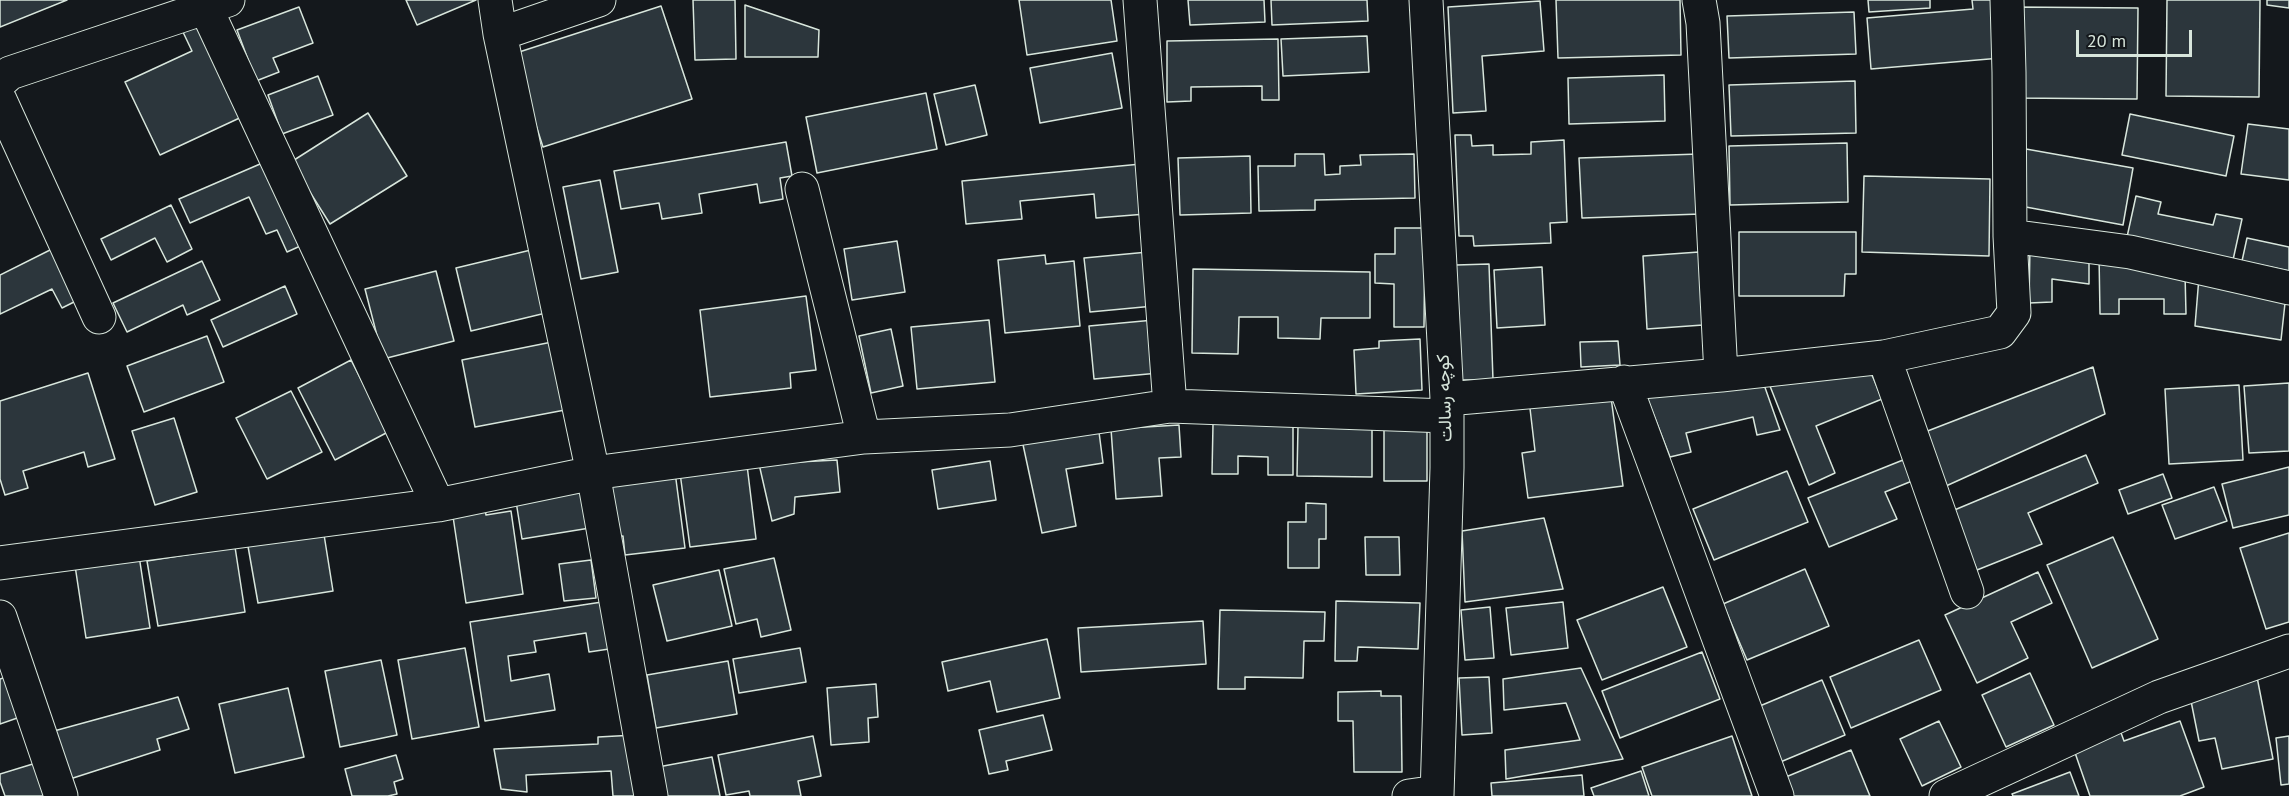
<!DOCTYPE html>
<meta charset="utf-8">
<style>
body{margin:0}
#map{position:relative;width:2289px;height:796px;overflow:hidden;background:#14181c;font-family:"PT Sans",sans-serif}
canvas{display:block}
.scale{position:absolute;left:2076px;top:30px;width:116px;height:27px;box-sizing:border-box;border:3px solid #d8e6dc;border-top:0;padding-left:8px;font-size:18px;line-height:21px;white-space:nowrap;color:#d8e6dc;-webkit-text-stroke:4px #14181c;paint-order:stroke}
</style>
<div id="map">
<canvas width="2289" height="796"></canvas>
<div class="scale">20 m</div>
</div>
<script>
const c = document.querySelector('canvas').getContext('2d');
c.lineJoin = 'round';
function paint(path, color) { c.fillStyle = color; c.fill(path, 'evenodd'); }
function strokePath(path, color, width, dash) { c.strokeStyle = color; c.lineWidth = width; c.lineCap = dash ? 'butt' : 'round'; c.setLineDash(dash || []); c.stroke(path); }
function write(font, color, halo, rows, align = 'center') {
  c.font = font + ' "PT Sans",Vazirmatn,sans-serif'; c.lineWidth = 4.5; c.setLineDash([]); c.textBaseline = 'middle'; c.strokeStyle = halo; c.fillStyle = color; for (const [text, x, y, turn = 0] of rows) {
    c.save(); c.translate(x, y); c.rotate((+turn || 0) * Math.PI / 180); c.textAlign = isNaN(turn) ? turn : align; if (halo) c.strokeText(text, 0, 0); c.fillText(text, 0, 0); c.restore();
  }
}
const building = new Path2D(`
 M0 0H67L0 27Z
 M406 0H476L417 25Z
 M693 0H735L736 59 695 60Z
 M1019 0H1111L1117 41 1027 55Z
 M1188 0H1264L1265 22 1190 25Z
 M1271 0H1367L1368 21 1272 25Z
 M1556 0H1680L1681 55 1558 58Z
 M1868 0H1930V8L1869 12Z
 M1972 0H1996L2001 58 1871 69 1867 18 1973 9Z
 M2167 0H2260L2259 97 2166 96Z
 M2267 0H2289V8L2267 5Z
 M1540 1 1544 51 1482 56 1486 111 1453 113 1448 7Z
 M745 5 819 30 818 57H745Z
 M661 6 692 99 543 147 513 54Z
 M299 7 313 43 273 58 279 72 256 81 237 30Z
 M2013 7 2138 8 2137 99 2013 98Z
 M1854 12 1856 54 1729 58 1727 16Z
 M202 21 246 115 160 155 125 82 192 51 182 30Z
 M1367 36 1369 72 1283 76 1281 39Z
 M1278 39 1279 100H1262V86L1191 87V101L1167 102V41Z
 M1112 53 1122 108 1040 123 1030 68Z
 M1664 75 1665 121 1569 124 1568 78Z
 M318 76 333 115 282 134 268 95Z
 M1855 81 1856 133 1731 136 1729 85Z
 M975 85 987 135 946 145 934 94Z
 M926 93 937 149 817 173 806 117Z
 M368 113 407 176 330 224 291 162Z
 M2130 114 2234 136 2226 176 2122 155Z
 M2248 124 2289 129V180L2241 174Z
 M1455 135H1471L1472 146 1493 145V155L1531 154V142L1564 140 1567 222 1550 223 1551 243 1474 246 1473 236H1459Z
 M786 142 792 176 780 178 783 199 760 203 757 184 699 194 702 213 662 219 659 203 621 209 614 171Z
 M1847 143 1848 202 1730 205 1729 146Z
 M2026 149 2133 168 2123 225 2015 205Z
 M1295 154H1324L1325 175 1340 174V166L1361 165 1360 155 1414 154 1415 198 1315 200V210L1259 211 1258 166H1295Z
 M1699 154 1701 214 1582 218 1579 158Z
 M1250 156 1251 213 1180 215 1178 158Z
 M267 161 307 243 287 252 277 230 266 234 249 197 190 223 179 199Z
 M1141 164 1146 214 1096 218 1094 194 1020 201 1022 219 966 224 962 181Z
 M1864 176 1990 179 1989 256 1862 252Z
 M600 180 618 272 581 279 563 187Z
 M2136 196 2161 202 2158 214 2213 225 2216 214 2242 219 2233 260 2127 237Z
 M171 205 192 249 167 262 155 238 111 260 101 239Z
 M1395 228H1425L1424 327H1394V284L1375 283V254H1395Z
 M1739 232H1856V274H1845L1844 296H1739Z
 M2247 238 2289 247V271L2242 261Z
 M897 241 905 292 852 300 844 249Z
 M58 246 86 296 62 308 52 289 0 314V275Z
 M2030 246 2089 252V284L2052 279V302L2029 303Z
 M535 249 550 312 471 331 456 268Z
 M1148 252 1154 306 1090 312 1084 258Z
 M1699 252 1703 325 1647 329 1643 256Z
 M1045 255 1046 264 1074 261 1080 326 1005 333 998 260Z
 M2099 255 2185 273 2186 314H2164V299H2119V314H2100Z
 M202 261 220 300 187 315 183 305 127 332 113 303Z
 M1489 264 1493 380H1460L1456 265Z
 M1542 267 1545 325 1497 328 1494 270Z
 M1193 269 1370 272V318H1321L1320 339 1278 338V317H1239L1238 354 1192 353Z
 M436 271 454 341 383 359 365 289Z
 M2199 277 2286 294 2281 340 2195 326Z
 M285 286 297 314 223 347 211 320Z
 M806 296 816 370 790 373 791 388 710 397 700 310Z
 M989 320 995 382 917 389 911 327Z
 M1154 320 1159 373 1094 379 1089 326Z
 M891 329 903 386 871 393 859 336Z
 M207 336 224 382 144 412 127 366Z
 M1420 339 1422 390 1356 394 1354 350 1379 348V341Z
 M1618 341 1620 365 1581 367 1580 342Z
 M552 342 565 410 475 427 462 360Z
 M351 360 388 432 335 460 298 388Z
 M1867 363 1882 399 1816 426 1835 473 1809 485 1768 381Z
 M2093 367 2105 414 1946 486 1925 432Z
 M88 373 115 459 88 467 84 452 23 471 28 488 5 495 0 479V401Z
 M1762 379 1780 430 1757 435 1753 417 1686 433 1691 452 1670 457 1644 390Z
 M2289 383V451L2249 453 2244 386Z
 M2239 385 2243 460 2169 464 2165 389Z
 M1610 390 1623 486 1528 498 1522 453 1535 451 1529 400Z
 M291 391 322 452 267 479 236 418Z
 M174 418 197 492 155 505 132 431Z
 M1213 424 1293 426V475H1268V457L1238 456V474H1212Z
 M1179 425 1181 457 1159 458 1162 496 1116 499 1111 429Z
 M1298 426 1372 427V477L1297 476Z
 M1384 426H1427V481H1384Z
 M1099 432 1103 463 1066 469 1076 526 1042 533 1022 440Z
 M2086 455 2098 483 2028 513 2042 544 1977 570 1952 511Z
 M837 460 840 492 795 497 794 514 772 521 759 464Z
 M1903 460 1912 481 1885 492 1897 519 1829 547 1808 498Z
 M990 461 996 500 938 509 932 470Z
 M747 465 756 539 690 547 680 473Z
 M2289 467V515L2233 528 2222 484Z
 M1787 471 1808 522 1714 560 1693 509Z
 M675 472 685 548 625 555 623 536 613 537 607 480Z
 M2163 474 2172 498 2128 514 2119 490Z
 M584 485 590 528 522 539 515 495Z
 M2214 487 2227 521 2175 539 2162 505Z
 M1306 503 1326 504V539H1319V568H1288V522H1306Z
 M484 505 486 515 511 511 523 594 466 603 452 510Z
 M1544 518 1563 589 1465 602 1462 531Z
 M322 522 333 591 258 603 246 535Z
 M2289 533V622L2266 629 2240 548Z
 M1365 537H1399L1400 575H1366Z
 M2113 537 2158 639 2092 668 2047 565Z
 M235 547 245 612 158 626 147 561Z
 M138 549 150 628 86 638 74 559Z
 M774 558 791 630 761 637 757 619 736 624 724 569Z
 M591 560 596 598 564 601 559 564Z
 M1805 569 1829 626 1747 660 1723 604Z
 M719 570 732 626 667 641 653 585Z
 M2038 572 2052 603 2011 622 2028 658 1977 683 1945 615Z
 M1663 587 1687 647 1602 680 1577 620Z
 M1336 601 1420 603 1418 649 1358 647 1357 661H1335Z
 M602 602 609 649 589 652 586 633 534 641 536 652 508 656 511 681 549 674 555 710 485 721 470 622Z
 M1563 602 1568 648 1511 655 1506 608Z
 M1490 607 1494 658 1465 660 1461 610Z
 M1220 610 1325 612 1324 641H1304L1303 678 1245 677V689H1218Z
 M1203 621 1206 664 1081 672 1078 628Z
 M1047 639 1060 698 997 712 990 681 948 691 942 662Z
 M1919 640 1941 690 1851 728 1830 677Z
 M465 648 479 727 412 739 398 660Z
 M800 648 806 682 739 693 733 659Z
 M1702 652 1720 699 1620 738 1602 691Z
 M381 660 397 735 340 747 325 671Z
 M728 661 737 714 656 728 647 675Z
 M1581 668 1623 759 1506 779 1505 750 1580 740 1566 703 1504 710 1503 679Z
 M2030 673 2054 725 2006 747 1982 695Z
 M9 676 23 716 0 724V679Z
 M1489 677 1492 733 1462 735 1459 678Z
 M2257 677 2273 759 2222 769 2215 738 2199 741 2189 691Z
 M1822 680 1845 735 1778 763 1755 708Z
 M876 684 878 717 868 718 869 742 831 745 827 688Z
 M288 688 304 757 235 773 219 704Z
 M1381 691V696H1401L1402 772H1354L1353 721H1338V692Z
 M178 697 189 729 157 739 160 750 70 779 54 731Z
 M1043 715 1052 750 1006 761 1008 770 989 774 979 730Z
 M1939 721 1961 767 1922 786 1900 739Z
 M2180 721 2204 787 2180 796H2090L2073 747 2120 730 2124 741Z
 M635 735 638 796H613L611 771 526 775 527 792 501 789 494 749 598 744V737Z
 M813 736 821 776 798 781 801 796H750L749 791 726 795 718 755Z
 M1732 736 1752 796H1652L1642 767Z
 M2289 736V784L2281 785 2276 738Z
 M1851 750 1870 796H1788L1781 779Z
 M396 755 403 779 394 782 397 794 388 796H352L345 769Z
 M712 757 720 796H663L658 767Z
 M36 763 46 796H5L0 782V774Z
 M1641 771 1649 796H1594L1591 788Z
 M2070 772 2079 796H2013L2012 794Z
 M1582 775 1584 796H1492L1491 783Z`);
paint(building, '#2c363c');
strokePath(building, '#d8e6dc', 1.5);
const street = new Path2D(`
 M202 0 438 505
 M495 0 500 34 593 473 651 796
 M1140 0 1170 406
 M1426 0 1447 399V468L1437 796
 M1699 0 1703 23 1721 375
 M500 34 599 0
 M0 82 10 73 228 0
 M0 100 99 317
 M802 189 864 437
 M2010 236 2130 252 2289 288
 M1884 357 1967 592
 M1624 382 1777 796
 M1447 399 1721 375 1884 357 2000 332 2014 313 2010 236 2009 72 2007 0
 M0 563 438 505 593 473 864 437 1010 430 1170 406 1447 416
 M0 617 61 796
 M1409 796 1437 792
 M1946 796 2159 697 2289 651`);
strokePath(street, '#d8e6dc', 35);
strokePath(street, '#14181c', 33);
write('18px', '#d8e6dc', '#14181c', [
 ["کوچه رسالت",1445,398,-92]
]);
</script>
